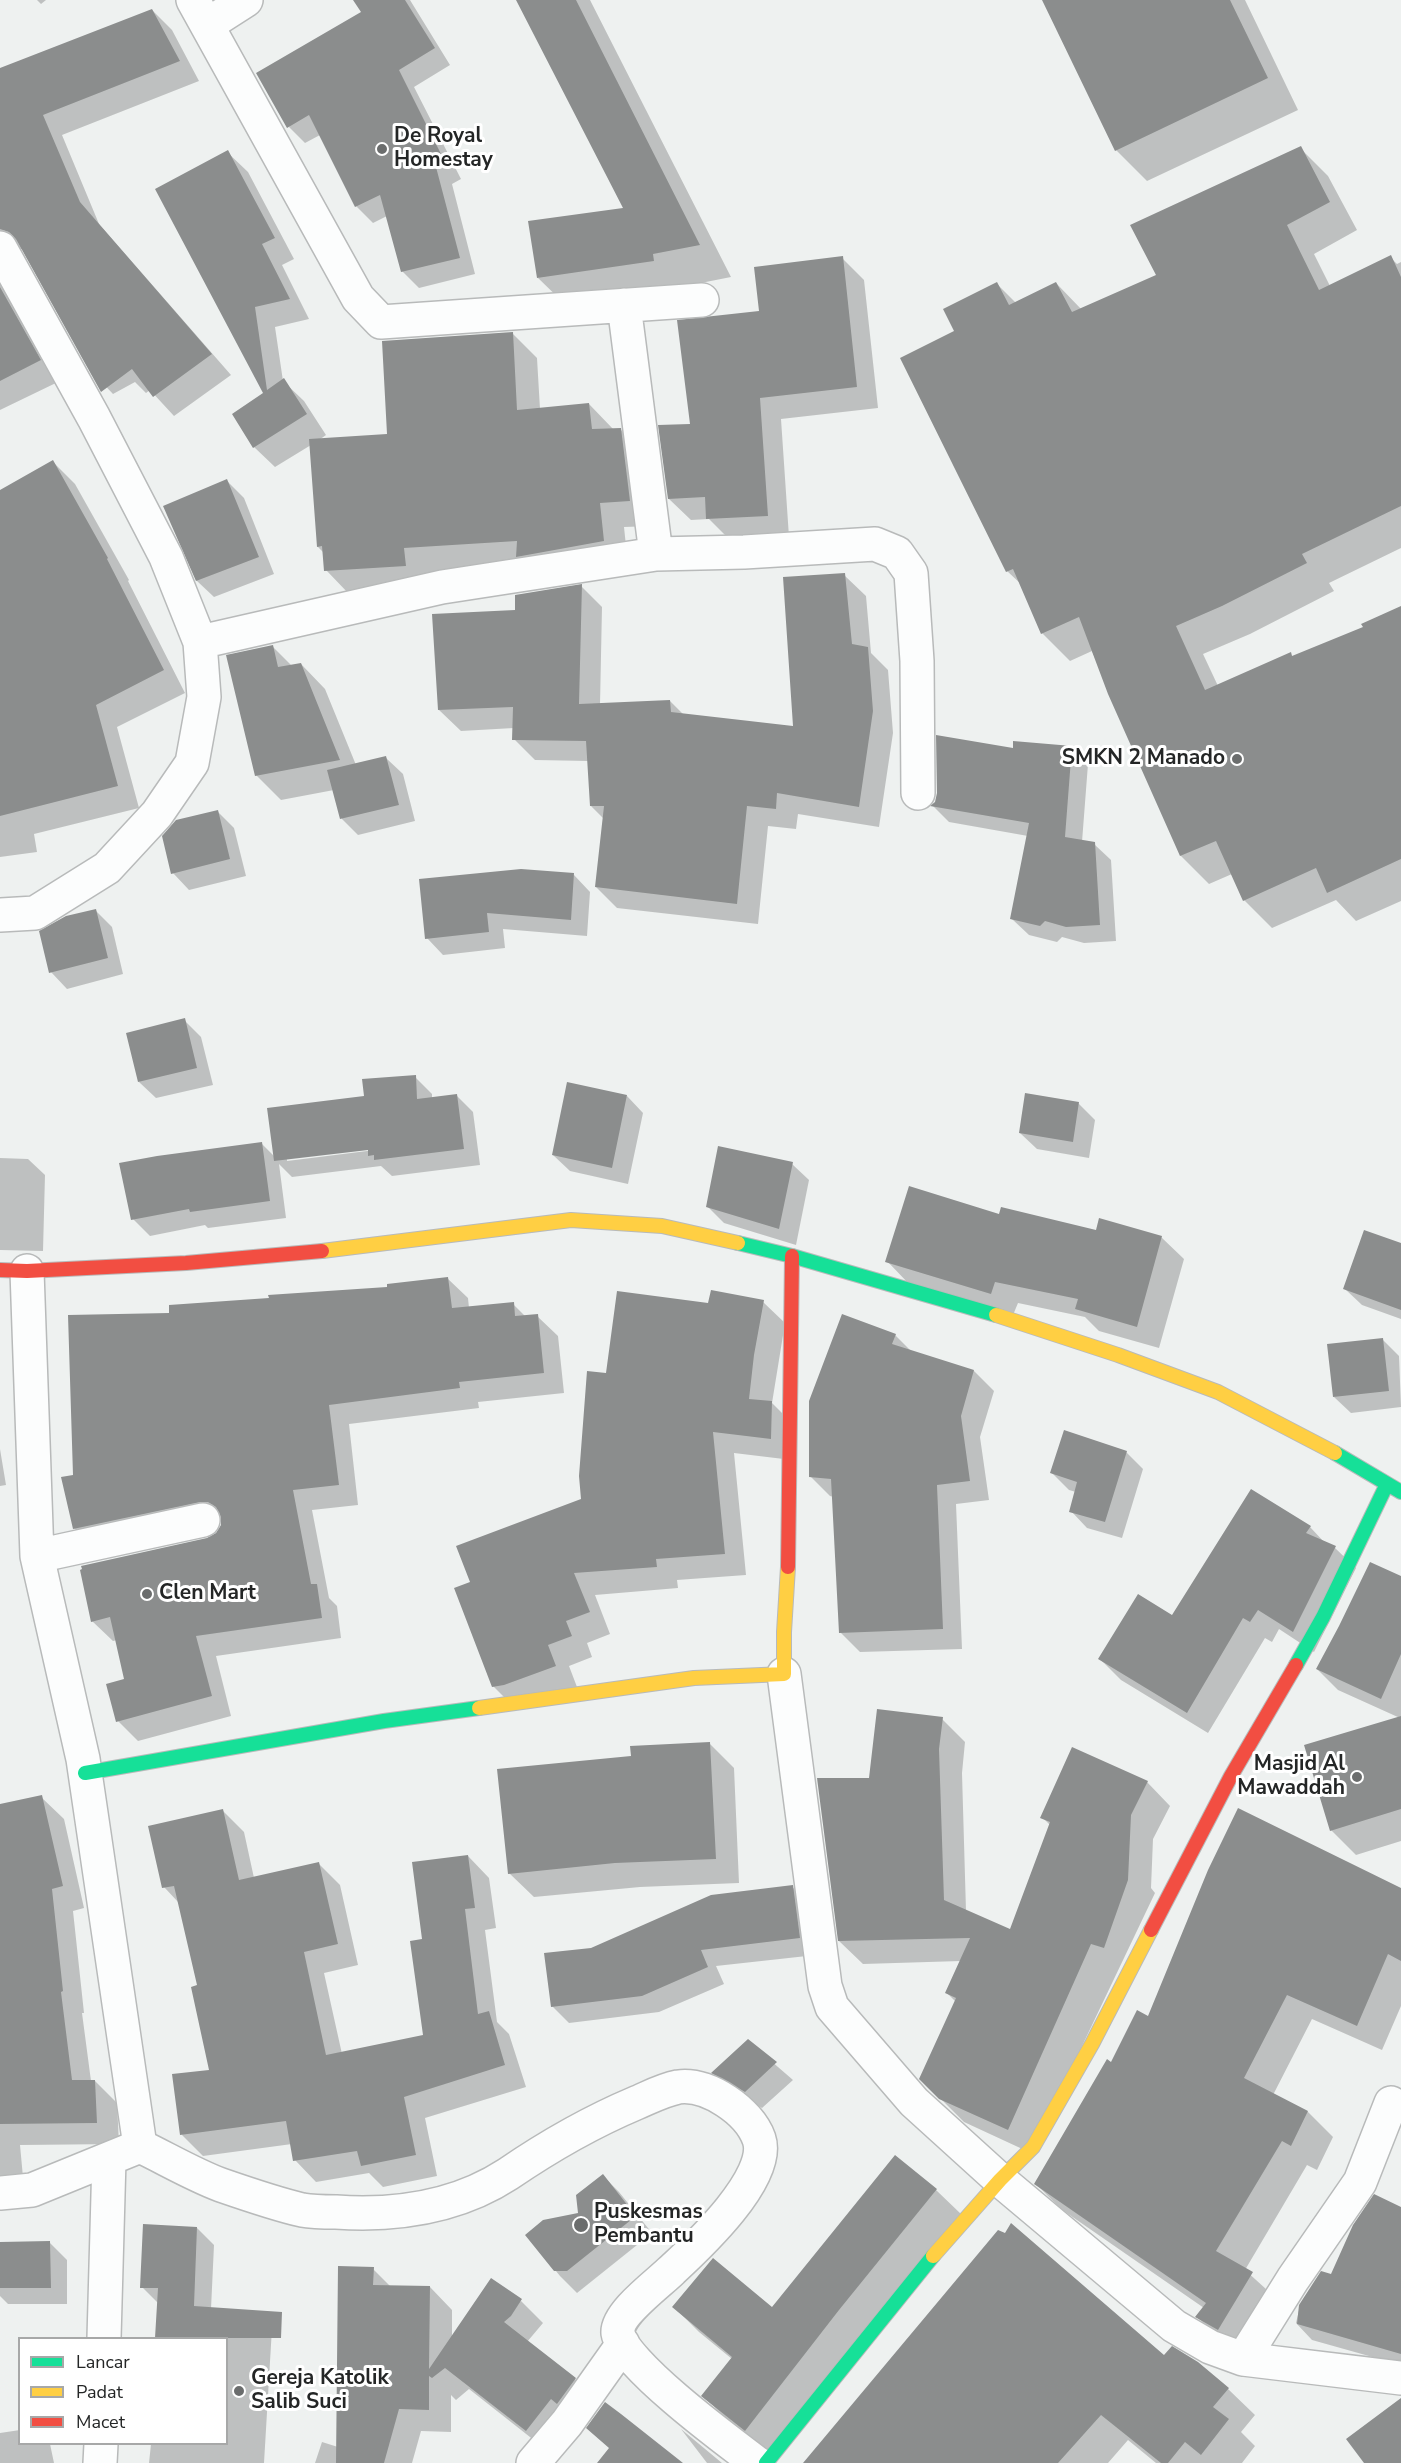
<!DOCTYPE html>
<style>
body{margin:0}
#map{position:relative;width:1401px;height:2463px;overflow:hidden;background:#eef1f0;font-family:"Nunito Sans",sans-serif}
canvas{display:block}
.legend{position:absolute;left:18px;top:2337px;width:210px;height:108px;box-sizing:border-box;background:#fff;border:2px solid #a7a8a8;margin:0;padding:8px 10px;list-style:none;font-size:18px;color:#242626}
.legend li{display:flex;align-items:center;gap:12px;height:30px}
.legend b{width:30px;border:2px solid #a7a8a8}
</style>
<div id="map">
<canvas width="1401" height="2463"></canvas>
<ul class="legend">
<li><b style="height:8px;background:#16e098"></b>Lancar</li>
<li><b style="height:8px;background:#ffcf43"></b>Padat</li>
<li><b style="height:8px;background:#f24e42"></b>Macet</li>
</ul>
</div>
<script>
const c = document.querySelector('canvas').getContext('2d');
c.lineJoin = 'round';
function paint(path, color) { c.fillStyle = color; c.fill(path, 'evenodd'); }
function strokePath(path, color, width, dash) { c.strokeStyle = color; c.lineWidth = width; c.lineCap = dash ? 'butt' : 'round'; c.setLineDash(dash || []); c.stroke(path); }
function write(font, color, halo, rows, align = 'center') {
  c.font = font + ' "Nunito Sans",sans-serif'; c.lineWidth = 6; c.setLineDash([]); c.textBaseline = 'middle'; c.strokeStyle = halo; c.fillStyle = color; for (const [text, x, y, turn = 0] of rows) {
    c.save(); c.translate(x, y); c.rotate((+turn || 0) * Math.PI / 180); c.textAlign = isNaN(turn) ? turn : align; if (halo) c.strokeText(text, 0, 0); c.fillText(text, 0, 0); c.restore();
  }
}
paint(new Path2D(`
 M37 0H46L41 4Z
 M355 0H410L450 65 414 87 461 179 452 184 475 274 419 288 402 271 387 216 373 223 356 206 320 135 305 143 289 127 363 13Z
 M518 0H590L731 277 570 309 538 278 625 209Z
 M1043 0H1245L1298 110 1147 181 1116 150Z
 M152 10 172 30 199 81 62 135 99 224 231 375 174 416 150 390 146 393 135 382 113 394 93 373 22 249 12 251 60 381 0 410V70Z
 M1300 148 1328 176 1357 230 1314 254 1330 286 1390 257 1397 264 1401 262V548L1329 583 1334 591 1250 634 1203 654 1218 686 1290 654 1293 657 1365 628 1401 608V901L1356 921 1336 900 1272 928 1244 900 1232 874 1209 884 1181 856 1092 651 1070 661 1042 633 1022 585 1007 571 956 331 996 283 1016 303 1056 283 1082 310 1158 276Z
 M227 152 248 172 294 259 282 265 309 319 275 327 283 381 304 401 326 435 319 440 388 435 512 333 537 358 540 409 589 404 614 430 620 429 645 454 654 526 624 527 628 565 528 566 428 573 430 590 350 595 326 570 324 553 318 547 311 445 275 467 254 447 265 393Z
 M842 258 864 280 878 408 781 419 789 537 730 540 709 519 691 520 669 499 691 425 760 312Z
 M53 462 75 484 129 580 128 581 185 693 117 727 139 808 34 834 37 852 0 857V492Z
 M227 481 244 498 274 574 214 597 197 581 165 506Z
 M844 575 866 596 871 653 888 670 893 733 879 827 798 814 796 829 768 826 758 924 617 908 596 887 604 819 591 806 589 761 535 760 514 739V728L461 731 439 710 517 612 581 586 602 607 600 705 670 701 684 715 795 728Z
 M272 646 292 666 301 664 325 689 356 765 386 758 403 774 415 821 358 835 342 819 334 790 281 800 256 775Z
 M1071 747 1088 764 1082 842 1094 844 1111 860 1116 941 1084 943 1062 937 1057 942 1029 935 1012 919 1028 836 949 822 933 806 1014 750Z
 M217 811 234 828 246 876 189 890 173 873Z
 M574 875 590 892 587 936 503 929 505 948 443 955 427 938Z
 M95 910 112 927 123 974 67 989 51 972Z
 M184 1020 201 1037 213 1085 156 1098 139 1082Z
 M415 1077 432 1094V1098L456 1095 473 1112 480 1165 392 1176 381 1166 292 1177 279 1164 286 1218 208 1228 205 1225 150 1236 133 1219 262 1144 275 1157 365 1097ZM375 1147V1150L287 1161V1157Z
 M627 1096 643 1113 628 1184 570 1171 553 1155Z
 M1078 1103 1095 1120 1089 1158 1037 1149 1020 1133Z
 M0 1158 28 1159 45 1175 43 1251 0 1250Z
 M792 1164 809 1180 796 1245 724 1223 707 1206Z
 M1000 1216 1097 1232 1161 1237 1184 1259 1159 1348 1099 1331 1085 1317 1018 1303 1013 1315 909 1284 887 1261Z
 M1401 1245V1319L1362 1305 1345 1289Z
 M447 1278 468 1298 469 1308 513 1304 526 1317 537 1316 558 1336 564 1393 478 1402 479 1408 349 1424 358 1505 312 1510 329 1598 337 1606 341 1638 216 1656 231 1716 138 1741 118 1721 126 1680 117 1640 113 1641 92 1621 217 1535 223 1521 95 1549 74 1528 75 1476 171 1314 389 1289Z
 M763 1302 785 1323 772 1403 793 1424 792 1460 734 1453 746 1575 677 1580 678 1588 595 1595 610 1634 587 1643 592 1657 569 1666 577 1687 515 1708 493 1686 472 1583 582 1500 608 1374 709 1304Z
 M895 1335 912 1352 974 1371 994 1391 980 1437 989 1500 956 1504 962 1649 860 1652 840 1632 834 1497 830 1496 810 1476Z
 M1382 1339 1399 1356 1401 1407 1351 1413 1334 1397Z
 M0 1449 6 1485 0 1486Z
 M1126 1452 1143 1469 1122 1538 1087 1528 1071 1511 1076 1492 1069 1490 1052 1473Z
 M1310 1527 1325 1543 1335 1548 1356 1568 1314 1652 1279 1629 1272 1642 1265 1638 1208 1733 1121 1680 1100 1659 1173 1617Z
 M1401 1577V1841L1356 1855 1331 1830 1400 1718 1338 1690 1317 1669Z
 M942 1719 965 1742 962 1773 966 1911 1011 1931 1050 1825 1042 1817 1147 1782 1170 1806 1153 1839 1151 1888 1155 1893 1031 2153 964 2122 921 2079 956 2002 947 1993 961 1961 863 1964 839 1941 870 1779Z
 M709 1743 734 1768 739 1883 640 1887 534 1897 509 1873 632 1758Z
 M41 1797 64 1819 84 1908 73 1911 84 2013H82L91 2081H95L117 2103 119 2144 20 2145 24 2188 0 2189V1806Z
 M223 1811 244 1832 254 1878 318 1863 340 1885 358 1965 324 1973 342 2054 425 2036 423 1941 468 1856 489 1878 496 1928 485 1930 497 2022 509 2034 526 2087 425 2118 437 2176 383 2187 369 2173 316 2182 295 2160 292 2144 203 2156 182 2135 211 2071 199 1987 179 1903 164 1887Z
 M792 1887 809 1903 816 1955 716 1966 724 1984 659 2012 569 2023 552 2006 591 1949Z
 M1401 1889V2006L1382 2050 1312 2019 1273 2095 1308 2112 1333 2137 1317 2170 1307 2165 1245 2270 1277 2299 1243 2354 1222 2341 1197 2317 1204 2308 1061 2209 1036 2184 1112 2064 1149 2018Z
 M748 2041 793 2080 762 2108 730 2089 713 2073Z
 M895 2157 936 2190 961 2214 770 2454 728 2420 703 2396 732 2359 699 2332 674 2307 773 2309Z
 M603 2176 619 2192 652 2233 577 2293 560 2276 527 2235 580 2214Z
 M1401 2208V2365L1312 2340 1296 2323 1300 2306Z
 M197 2228 214 2245 211 2309 272 2328 264 2463H149L151 2444H226V2338H157L159 2304 142 2287Z
 M0 2243H50L67 2260V2304H8L0 2296Z
 M373 2269 391 2287H430L452 2310V2338L521 2301 543 2323 527 2342 575 2379 597 2402 549 2452 469 2389 456 2400 451 2395V2432L421 2431 412 2463H315L322 2442 338 2447Z
 M1165 2357 1228 2389 1255 2415 1241 2432 1255 2446 1242 2463H1156L1128 2440 1108 2463H805Z
 M681 2429 722 2463H723H707Z
 M20 2430V2444H50L54 2463H0V2433Z`), '#0003');
paint(new Path2D(`
 M353 0H405L435 48 399 70 445 162 436 167 460 258 401 272 380 195 355 207 309 115 287 128 256 73 361 12Z
 M516 0H576L700 245 653 254 654 261 537 278 528 221 623 208Z
 M1042 0H1230L1268 78 1115 151Z
 M152 9 180 61 43 115 80 202 212 354 153 397 132 369 101 392 16 239 9 232 0 229V68Z
 M1301 146 1330 202 1287 225 1319 290 1391 255 1401 277V506L1302 554 1307 563 1222 606 1176 626 1205 690 1291 652 1292 656 1363 627 1361 624 1401 606V859L1327 893 1316 868 1243 901 1216 841 1180 856 1108 694 1079 617 1041 634 1013 569 1006 572 900 358 954 331 943 309 997 282 1009 305 1056 282 1072 312 1156 275 1130 225Z
 M228 150 275 238 262 244 290 299 255 307 267 390 284 378 307 414 253 448 232 414 263 393 155 189Z
 M843 256 857 387 760 398 768 516 706 519 705 497 668 499 658 425 690 424 677 320 759 311 754 267Z
 M0 287 41 360 0 381Z
 M513 332 517 410 589 403 592 429 621 428 630 501 600 503 604 541 516 557 517 541 404 548 406 566 324 571 322 546 317 547 309 439 387 434 382 341Z
 M53 460 108 558 107 559 164 670 96 705 118 786 0 816V490Z
 M227 479 259 557 196 581 163 506Z
 M845 573 852 644 868 647 873 711 859 807 777 793 776 809 747 806 737 904 595 887 604 806H590L586 741 512 740 513 707 438 710 432 614 515 610V595L582 584 579 704 670 700 671 712 793 726 783 577Z
 M273 645 278 667 301 663 340 760 255 776 226 655Z
 M936 735 1013 748V741L1072 746 1065 837 1095 842 1100 925 1066 927 1045 921 1040 926 1010 919 1029 823 930 806 935 802 937 793Z
 M386 756 399 805 340 819 327 770Z
 M218 810 230 859 171 874 162 836 176 820Z
 M521 869 574 873 571 920 487 913 489 932 425 939 419 879Z
 M96 909 108 958 49 973 39 931 66 916Z
 M185 1018 197 1068 138 1082 126 1033Z
 M416 1075 417 1099 457 1094 464 1149 374 1160V1155L368 1156V1150L274 1161 267 1108 364 1096 362 1079Z
 M567 1082 627 1095 612 1168 552 1155Z
 M1025 1093 1079 1102 1073 1142 1019 1133Z
 M262 1142 270 1201 190 1212 189 1209 131 1220 119 1163 157 1156Z
 M718 1146 793 1162 779 1229 706 1207Z
 M909 1186 999 1214 1001 1207 1096 1230 1099 1218 1162 1236 1137 1327 1075 1309 1078 1299 995 1282 991 1294 885 1262Z
 M1364 1230 1401 1243V1310L1343 1289Z
 M448 1277 452 1308 514 1302 515 1316 538 1314 544 1373 459 1382 460 1388 329 1405 339 1485 293 1490 311 1584H317L322 1618 196 1636 212 1696 116 1722 106 1684 124 1679 110 1617 91 1622 80 1570 82 1569 81 1566 207 1538 216 1533 221 1525V1517L216 1507 208 1502H200L73 1529 61 1477 73 1475 68 1315 169 1313V1305L269 1298 268 1295 387 1287V1284Z
 M711 1290 764 1300 754 1355 749 1399 772 1401 771 1439 713 1432 725 1554 656 1559 657 1567 574 1573 590 1612 566 1621 572 1636 548 1645 556 1666 504 1685 492 1687 454 1588 470 1582 456 1546 581 1499 579 1476 587 1371 606 1373 617 1291 708 1303Z
 M842 1314 896 1334 892 1344 974 1370 961 1416 970 1481 937 1485 943 1629 839 1633 831 1479 809 1477V1401Z
 M1383 1338 1389 1391 1333 1397 1327 1344Z
 M1064 1430 1127 1451 1105 1522 1069 1512 1077 1482 1050 1473Z
 M1251 1489 1311 1526 1306 1533 1336 1546 1293 1632 1258 1610 1250 1622 1243 1618 1187 1713 1098 1659 1138 1594 1172 1615Z
 M1370 1562 1401 1576V1654L1381 1699 1316 1669 1339 1626Z
 M877 1709 943 1717 939 1749 944 1900 1010 1929 1050 1822 1040 1818 1072 1747 1148 1781 1131 1815 1128 1880 1104 1948 1091 1944 1008 2130 939 2099 919 2079 956 1998 945 1993 970 1938 838 1941 817 1778H869Z
 M1401 1716V1809L1330 1831 1304 1745Z
 M710 1742 716 1859 615 1863 508 1874 497 1769 631 1756 630 1746Z
 M42 1795 63 1886 52 1889 63 1991 61 1992 72 2080H95L97 2123 0 2124V1804Z
 M1238 1808 1401 1888V1961L1388 1954 1357 2026 1287 1995 1244 2078 1308 2111 1291 2146 1282 2141 1216 2251 1253 2272 1218 2330 1195 2317 1206 2303 1034 2184 1107 2059 1111 2062 1137 2010 1148 2016 1208 1870Z
 M223 1809 239 1880 319 1862 338 1944 304 1952 326 2055 423 2035 410 1941 422 1939 412 1862 468 1855 475 1908 465 1909 478 2014 489 2011 505 2065 404 2097 416 2155 361 2166 357 2151 293 2161 286 2121 180 2135 172 2074 209 2070 191 1987 197 1985 174 1886 162 1888 148 1826Z
 M793 1885 800 1938 701 1950 708 1967 642 1996 551 2007 544 1953 591 1948 711 1895Z
 M748 2039 777 2062 745 2092 711 2073Z
 M895 2155 937 2189 839 2310 745 2431 701 2396 732 2357 672 2307 713 2258 772 2307Z
 M603 2174 636 2216 567 2271H554L525 2235 543 2220 578 2213 576 2195Z
 M1374 2194 1401 2207V2354L1297 2324 1299 2305 1321 2271 1331 2274 1353 2225Z
 M1011 2223 1164 2355 1172 2346 1198 2362 1229 2388 1213 2407 1229 2419 1201 2455 1185 2442 1168 2463H1161L1101 2415 1058 2463H803L998 2230 1005 2233Z
 M143 2224 197 2227 194 2306 282 2312 281 2338H155L158 2288H140Z
 M50 2241 51 2288H0V2242Z
 M338 2266 374 2267 373 2285 430 2286 429 2369 491 2278 522 2299 511 2316 504 2322 576 2378 557 2404 551 2399 526 2431 445 2368 432 2378 429 2376V2410L399 2409 384 2463H336Z
 M1401 2398V2463H1364L1346 2439Z
 M605 2402 621 2414 683 2463H597L609 2448 586 2428Z`), '#8b8d8d');
const street = new Path2D(`
 M193 0 358 298 381 322 702 300
 M207 25 246 0
 M0 248 94 418 166 557 200 642 204 697 192 763 157 814 107 868 35 913 0 915
 M624 305 656 554
 M200 642 442 587 656 554 744 552 875 544 897 553 911 573 917 661 918 793
 M37 1556 203 1520
 M784 1674 825 1986 832 2007 914 2102 1000 2180 1174 2326 1210 2347 1243 2359 1401 2378
 M140 2146C167 2159 194 2175 221 2185 247 2194 276 2204 302 2210 313 2212 325 2212 336 2212 397 2216 456 2208 508 2174 549 2146 591 2122 636 2103 650 2097 663 2090 678 2087 708 2083 749 2111 759 2139 772 2177 698 2246 672 2270 659 2283 616 2314 618 2333 623 2364 729 2442 757 2463
 M0 2193 32 2190 140 2146 83 1759 37 1556 27 1271
 M104 2338 109 2159
 M1243 2359 1293 2279 1360 2182 1391 2103
 M100 2463 101 2444
 M533 2463 567 2423 623 2344`);
const fast = new Path2D(`
 M738 1243 792 1256 996 1315
 M1335 1453 1401 1492
 M1296 1665 1323 1617 1387 1484
 M85 1773 384 1721 479 1708
 M766 2463 933 2256`);
const slow = new Path2D(`
 M322 1251 571 1220 662 1226 738 1243
 M996 1315 1118 1355 1218 1392 1335 1453
 M479 1708 694 1678 784 1674V1632L788 1567
 M933 2256 1000 2180 1033 2147 1092 2044 1151 1930`);
const jam = new Path2D(`
 M0 1270 27 1271 186 1263 322 1251
 M788 1567 792 1256
 M1151 1930 1231 1776 1296 1665`);
strokePath(street, '#b8baba', 36);
strokePath(fast, '#b8baba', 16);
strokePath(slow, '#b8baba', 16);
strokePath(jam, '#b8baba', 16);
strokePath(street, '#fcfdfd', 33);
strokePath(fast, '#16e098', 14);
strokePath(slow, '#ffcf43', 14);
strokePath(jam, '#f24e42', 14);
for (const [x, y, r, color] of [
 [382,149,6,"#6b6d6d"],
 [1237,759,6,"#6b6d6d"],
 [147,1594,6,"#6b6d6d"],
 [1357,1777,6,"#6b6d6d"],
 [581,2225,8,"#6b6d6d"],
 [239,2391,6,"#6b6d6d"]
]) { const dot = new Path2D(); dot.arc(x, y, r, 0, 2 * Math.PI); c.fillStyle = color; c.fill(dot); strokePath(dot, '#fff', 2); }
write('bold 21px', '#242626', '#fff', [
 ["De Royal",394,137],
 ["Homestay",394,161],
 ["SMKN 2 Manado",1225,759,"right"],
 ["Clen Mart",159,1594],
 ["Masjid Al",1345,1765,"right"],
 ["Mawaddah",1345,1789,"right"],
 ["Puskesmas",594,2213],
 ["Pembantu",594,2237],
 ["Gereja Katolik",251,2379],
 ["Salib Suci",251,2403]
], 'left');
</script>
